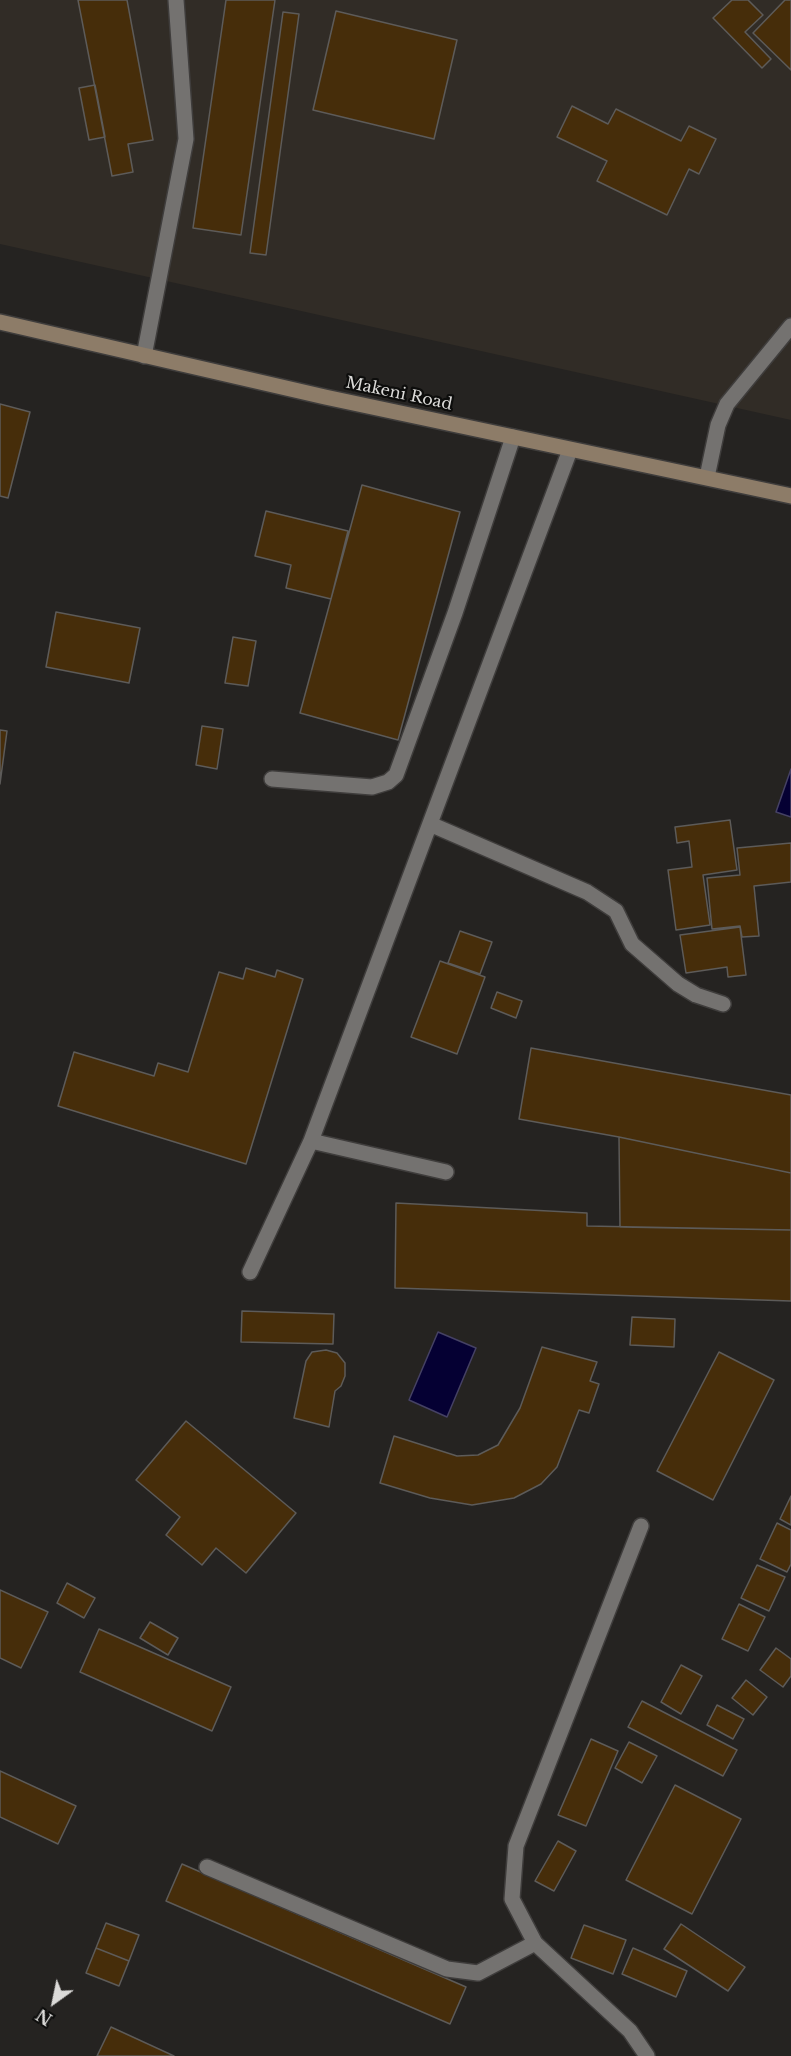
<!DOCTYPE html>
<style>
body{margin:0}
#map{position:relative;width:791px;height:2056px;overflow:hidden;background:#252321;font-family:"Libre Baskerville",serif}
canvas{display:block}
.north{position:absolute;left:24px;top:1972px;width:60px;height:60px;-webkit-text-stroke:4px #0d0d0c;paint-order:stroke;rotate:213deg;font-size:16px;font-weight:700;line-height:24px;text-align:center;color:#dbdad8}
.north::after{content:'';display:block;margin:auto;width:21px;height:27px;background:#dbdad8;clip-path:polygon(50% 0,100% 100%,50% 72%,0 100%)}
</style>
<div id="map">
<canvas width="791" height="2056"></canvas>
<div class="north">N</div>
</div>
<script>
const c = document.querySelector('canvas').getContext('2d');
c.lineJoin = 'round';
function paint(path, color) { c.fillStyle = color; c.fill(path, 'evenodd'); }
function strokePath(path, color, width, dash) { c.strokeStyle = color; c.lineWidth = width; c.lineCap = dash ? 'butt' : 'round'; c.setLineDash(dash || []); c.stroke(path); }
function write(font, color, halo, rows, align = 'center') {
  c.font = font + ' "Libre Baskerville",serif'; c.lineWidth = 4.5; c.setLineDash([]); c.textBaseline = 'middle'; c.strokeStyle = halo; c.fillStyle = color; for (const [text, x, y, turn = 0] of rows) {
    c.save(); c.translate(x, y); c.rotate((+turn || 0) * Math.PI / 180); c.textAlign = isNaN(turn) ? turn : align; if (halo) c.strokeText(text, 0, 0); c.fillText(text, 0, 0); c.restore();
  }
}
paint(new Path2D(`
 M0 0H791V420L0 244Z`), '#312c26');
const water = new Path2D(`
 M791 769V817L776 812Z
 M438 1332 476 1348 447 1417 409 1400Z`);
paint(water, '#050033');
strokePath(water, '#454164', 1.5);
const building = new Path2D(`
 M78 0H127L153 140 128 144 133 172 112 176Z
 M226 0H275L241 235 193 228Z
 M732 0H748L763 15 745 32 771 59 762 68 713 18Z
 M785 0H791V70L753 33Z
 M336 11 457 40 434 139 313 110Z
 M283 12 299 14 266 255 250 253Z
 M95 85 105 137 89 140 79 88Z
 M572 106 608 124 616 109 681 141 689 126 716 139 699 174 689 169 667 215 597 181 607 161 557 137Z
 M0 404 30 412 8 498 0 496Z
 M362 485 460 512 398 740 300 713Z
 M266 511 348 531 331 599 286 588 291 565 255 556Z
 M56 612 140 628 129 683 46 667Z
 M233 637 256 641 248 686 225 683Z
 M202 726 223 729 217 769 196 765Z
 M0 730 7 731 0 784Z
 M730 820 737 870 703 875 710 925 676 930 668 870 692 867 689 841 677 843 675 827Z
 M791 843V882L754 886 759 936 742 937 740 926 712 929 707 878 740 875 737 848Z
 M740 927 746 975 728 977 727 967 686 973 680 935Z
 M460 931 492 942 480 974 448 963Z
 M440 961 485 977 457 1054 411 1037Z
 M246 968 275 977 277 970 303 979 246 1164 58 1106 74 1052 154 1076 158 1063 188 1072 219 972 243 979Z
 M497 992 522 1001 516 1018 491 1008Z
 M531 1048 791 1095V1173L619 1137 519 1119Z
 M619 1137 791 1173V1230L620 1227Z
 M396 1203 587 1213V1226L791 1230V1301L395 1288Z
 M242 1311 334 1314 333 1344 241 1342Z
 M632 1317 675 1319 674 1347 630 1345Z
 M542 1347 597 1362 590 1381 599 1384 589 1413 579 1410 557 1467 541 1484 514 1498 472 1505 430 1498 380 1483 394 1436 457 1456 478 1455 498 1445 520 1408Z
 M326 1350 337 1353 345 1363V1376L341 1386 335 1391 329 1427 294 1418 306 1361 312 1352Z
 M719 1352 774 1380 713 1500 657 1471Z
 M186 1421 296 1513 246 1573 216 1548 202 1565 166 1535 180 1517 136 1480Z
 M791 1496V1525L780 1519Z
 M777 1523 791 1530V1564L787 1572 760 1559Z
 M757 1565 785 1577 769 1611 741 1598Z
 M67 1583 95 1598 84 1618 57 1603Z
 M0 1590 48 1612 21 1668 0 1658Z
 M739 1604 765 1617 748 1651 722 1639Z
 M150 1622 178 1638 168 1655 140 1638Z
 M99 1629 231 1687 212 1731 80 1672Z
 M776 1648 791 1659V1676L783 1687 760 1670Z
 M681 1665 702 1676 681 1714 661 1702Z
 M746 1680 767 1697 753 1715 732 1698Z
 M642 1701 737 1750 723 1776 628 1727Z
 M717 1705 744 1719 733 1739 707 1725Z
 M591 1739 618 1751 586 1826 558 1815Z
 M629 1742 657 1756 642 1783 615 1768Z
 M0 1771 76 1806 58 1844 0 1817Z
 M675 1785 741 1819 692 1914 626 1880Z
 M558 1841 576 1851 554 1891 535 1881Z
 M182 1864 466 1987 450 2024 166 1901Z
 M106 1923 139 1935 129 1961 96 1948Z
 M681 1924 745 1967 728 1991 664 1949Z
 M584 1925 626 1940 613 1974 571 1958Z
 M96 1948 129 1961 119 1986 86 1973Z
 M633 1948 687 1971 676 1997 622 1974Z
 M111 2027 174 2056H97Z`);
paint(building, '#462d0a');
strokePath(building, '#5d5b59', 1.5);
const lane = new Path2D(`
 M144 356 186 139 176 0
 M430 824 587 892 616 911 632 944 678 984 696 995 723 1004
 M311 1141 446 1172
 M250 1272 311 1141 570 450
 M641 1526 516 1846 512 1899 535 1943 630 2031 647 2056
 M207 1867 447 1969 478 1973 535 1943`);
const street = new Path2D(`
 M707 477 718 425 727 404 791 326
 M272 779 372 787 388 782 396 775 455 613 513 437`);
const secondary = new Path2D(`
 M0 322 325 397 791 496`);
strokePath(lane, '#3f3d3c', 18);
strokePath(street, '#3f3d3c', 18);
strokePath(secondary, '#3f3d3c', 18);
strokePath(lane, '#747270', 15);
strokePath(street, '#747270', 15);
strokePath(secondary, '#8d7c68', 15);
write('16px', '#dbdad8', '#0d0d0c', [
 ["Makeni Road",399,394,12]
]);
</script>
